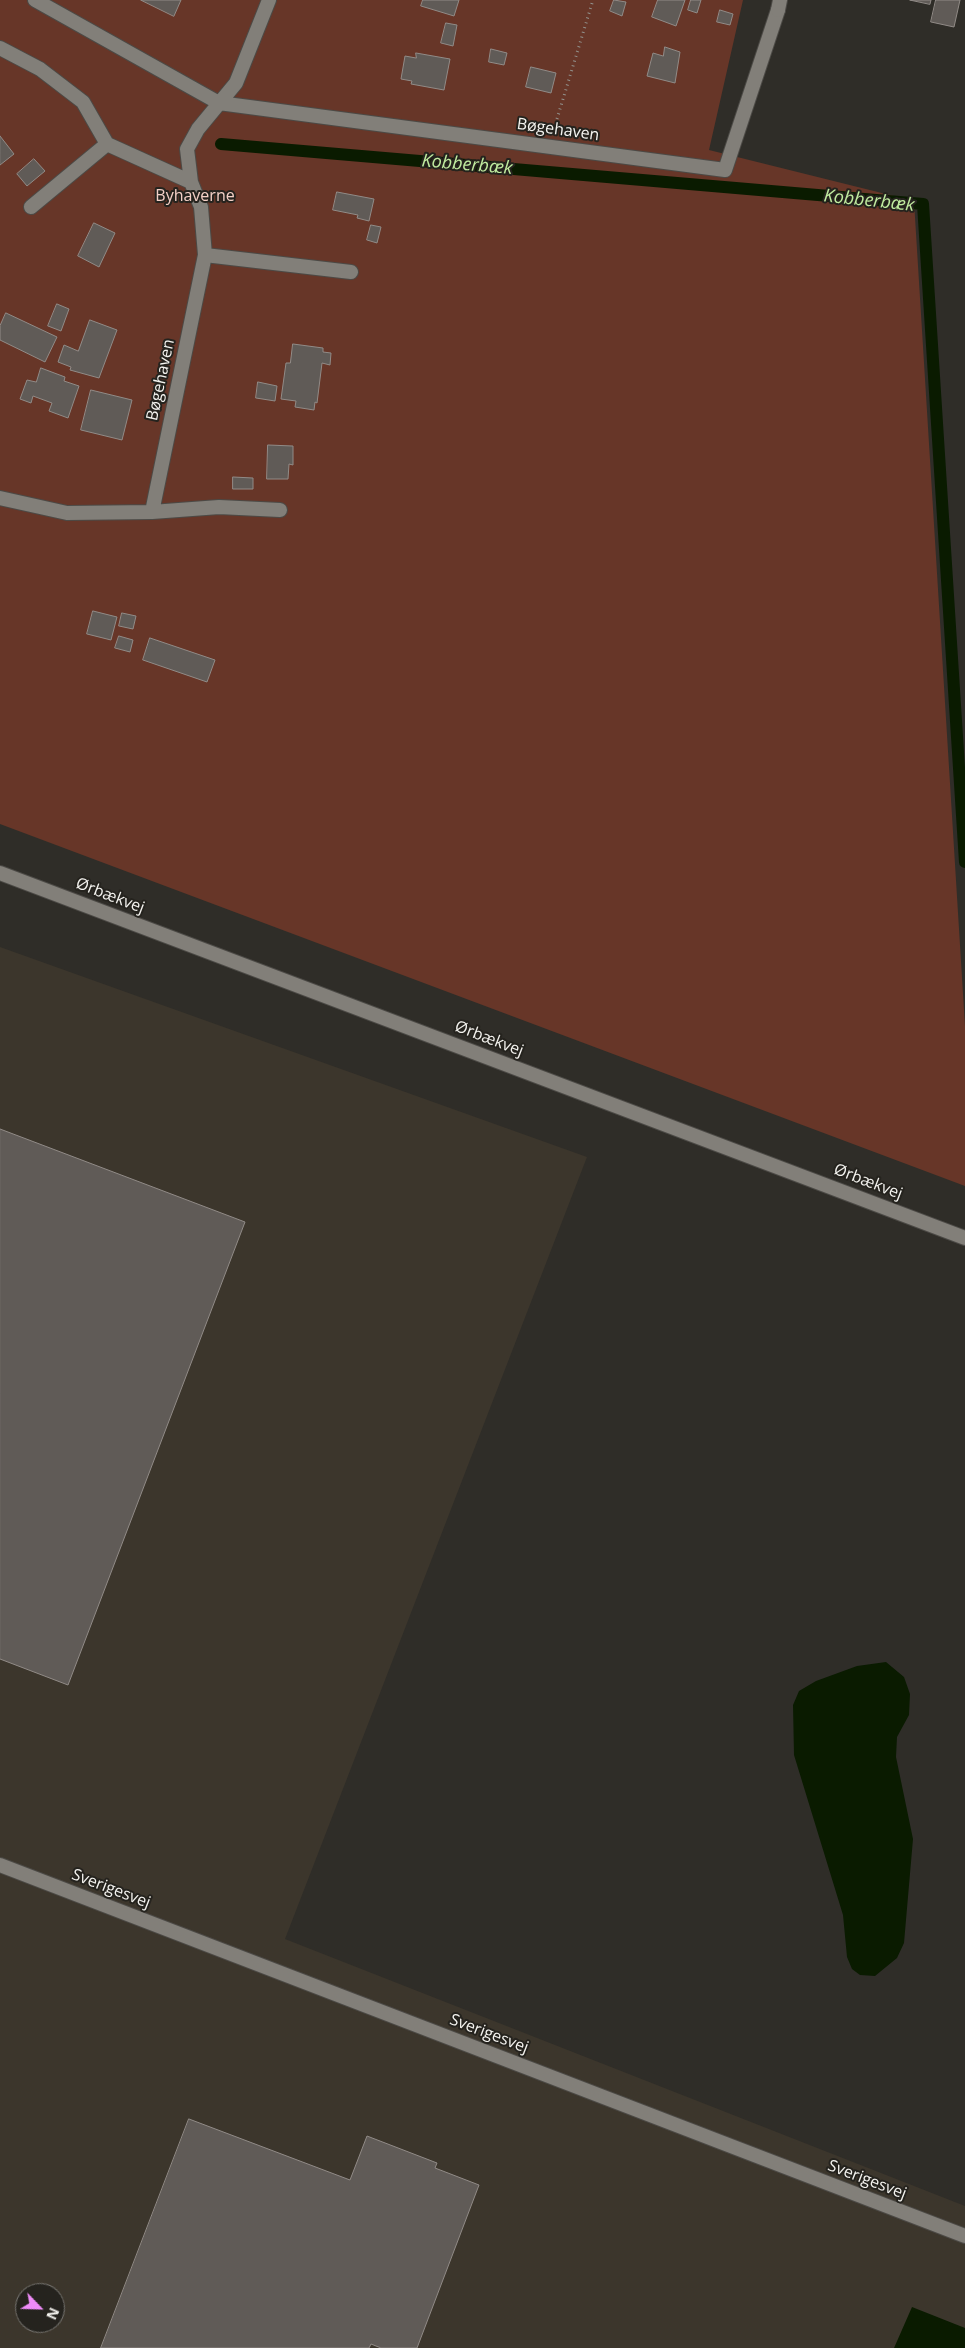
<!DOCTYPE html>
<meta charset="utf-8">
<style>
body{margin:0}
#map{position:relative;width:965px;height:2348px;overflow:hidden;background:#2f2d28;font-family:"Open Sans",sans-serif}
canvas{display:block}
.north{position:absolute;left:15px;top:2283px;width:50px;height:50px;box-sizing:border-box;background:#25231e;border:1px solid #787672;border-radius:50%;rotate:114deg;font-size:14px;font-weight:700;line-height:20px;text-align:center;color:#f4f3ef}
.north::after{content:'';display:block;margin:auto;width:18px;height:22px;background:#ee8bf8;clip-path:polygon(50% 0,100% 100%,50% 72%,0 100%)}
</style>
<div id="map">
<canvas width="965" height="2348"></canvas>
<div class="north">N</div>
</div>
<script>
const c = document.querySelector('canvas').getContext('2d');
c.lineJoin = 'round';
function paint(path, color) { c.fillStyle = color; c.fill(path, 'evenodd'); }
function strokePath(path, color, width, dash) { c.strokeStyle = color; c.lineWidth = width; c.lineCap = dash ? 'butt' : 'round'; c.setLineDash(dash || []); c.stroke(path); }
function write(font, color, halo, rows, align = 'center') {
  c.font = font + ' "Open Sans",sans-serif'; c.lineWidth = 4; c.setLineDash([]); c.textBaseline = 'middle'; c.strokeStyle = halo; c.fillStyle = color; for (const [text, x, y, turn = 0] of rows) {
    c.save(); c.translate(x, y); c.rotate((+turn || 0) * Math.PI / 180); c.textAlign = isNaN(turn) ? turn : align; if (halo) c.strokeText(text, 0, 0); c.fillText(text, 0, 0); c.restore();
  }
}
paint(new Path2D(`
 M0 947 587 1157 285 1939 965 2206V2348H0ZM25 2293H55V2323H25Z`), '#3c362c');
paint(new Path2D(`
 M0 0H743L709 150 914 201 965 1026V1186L0 824Z`), '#673628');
paint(new Path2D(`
 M886 1662 904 1677 910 1694 909 1715 897 1737 896 1757 913 1839 904 1943 897 1958 875 1976 860 1975 852 1969 847 1957 843 1915 794 1755 793 1705 799 1691 816 1681 857 1666Z
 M912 2307 965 2328V2348H894Z`), '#0a1b00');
strokePath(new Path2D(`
 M221 144 923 204 965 862`), '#0a1b00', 12);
const building = new Path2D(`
 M141 0H181L174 16Z
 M423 0H459L454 16 421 6Z
 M614 0 626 2 622 16 610 11Z
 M658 0H685L676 26 652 17Z
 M691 0H701L697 13 688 10Z
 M910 0H931L930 4Z
 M936 0H960L954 27 931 22Z
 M720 10 733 14 730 25 717 22Z
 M446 23 457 25 453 46 441 43Z
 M665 47 680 52 675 83 647 76 653 53 663 56Z
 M491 49 507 53 504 65 489 62Z
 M416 53 450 59 444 90 411 84 412 81 401 79 405 56 416 58Z
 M531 67 556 73 551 93 526 87Z
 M0 136 14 154 0 165Z
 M34 159 45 171 27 186 17 174Z
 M337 192 374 199 369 221 357 218 358 215 333 210Z
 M94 223 115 233 99 267 78 256Z
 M371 225 381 227 377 243 367 240Z
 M57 304 69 309 61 331 48 326Z
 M6 313 57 337 45 362 0 340V326Z
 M90 320 117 330 99 378 70 370 71 367 58 362 64 345 78 351Z
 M293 344 323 348V352L331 353 330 365 322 363 317 403 315 402 314 410 295 407 296 401 281 399 286 363H290Z
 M41 368 65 377 64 381 79 386 68 418 49 411 52 403 33 396 31 403 20 399 27 380 36 382Z
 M258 382 277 386 275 401 256 398Z
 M91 390 132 400 122 440 81 430Z
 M268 445 293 446V465L289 464 288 479H267Z
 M233 477 253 478V489H233Z
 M93 611 117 617 111 640 87 634Z
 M122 613 136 616 133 629 119 626Z
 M119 636 133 640 130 652 115 648Z
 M150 638 215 660 207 682 143 660Z
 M0 1129 245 1222 68 1685 0 1659Z
 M189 2119 350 2180 367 2136 437 2163 435 2168 479 2185 417 2348H381L371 2344 369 2348H101Z`);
paint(building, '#605b57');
strokePath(building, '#918b87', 1);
const service = new Path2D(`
 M35 0 219 103 725 170 778 10
 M0 48 40 69 83 102 107 144 191 182
 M31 207 107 144
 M205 255 351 272
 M0 498 67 513 152 512 219 507 280 510
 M152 512 205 255 201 207 191 182 187 149 198 129 236 83 269 0`);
const minor = new Path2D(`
 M778 10 780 0
 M0 1865 965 2236`);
const tertiary = new Path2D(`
 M0 873 965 1238`);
strokePath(service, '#4c4a46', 16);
strokePath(minor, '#4c4a46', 16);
strokePath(tertiary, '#4c4a46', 16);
strokePath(new Path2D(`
 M557 119 593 0`), '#92918c', 3, [1, 4]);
strokePath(service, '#827f79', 14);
strokePath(minor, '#827f79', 14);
strokePath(tertiary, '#827f79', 14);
write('16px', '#f4f3ef', '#25231e', [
 ["Bøgehaven",558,130,8],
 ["Bøgehaven",161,380,-78],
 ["Ørbækvej",110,896,21],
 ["Ørbækvej",489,1039,21],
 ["Ørbækvej",868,1182,21],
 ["Sverigesvej",111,1889,21],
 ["Sverigesvej",489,2034,21],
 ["Sverigesvej",867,2180,21]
]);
write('16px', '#f4d0c6', '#25231e', [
 ["Byhaverne",195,196]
]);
write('italic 18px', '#c0eb9f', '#25231e', [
 ["Kobberbæk",467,165,5],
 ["Kobberbæk",869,201,6]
]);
</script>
